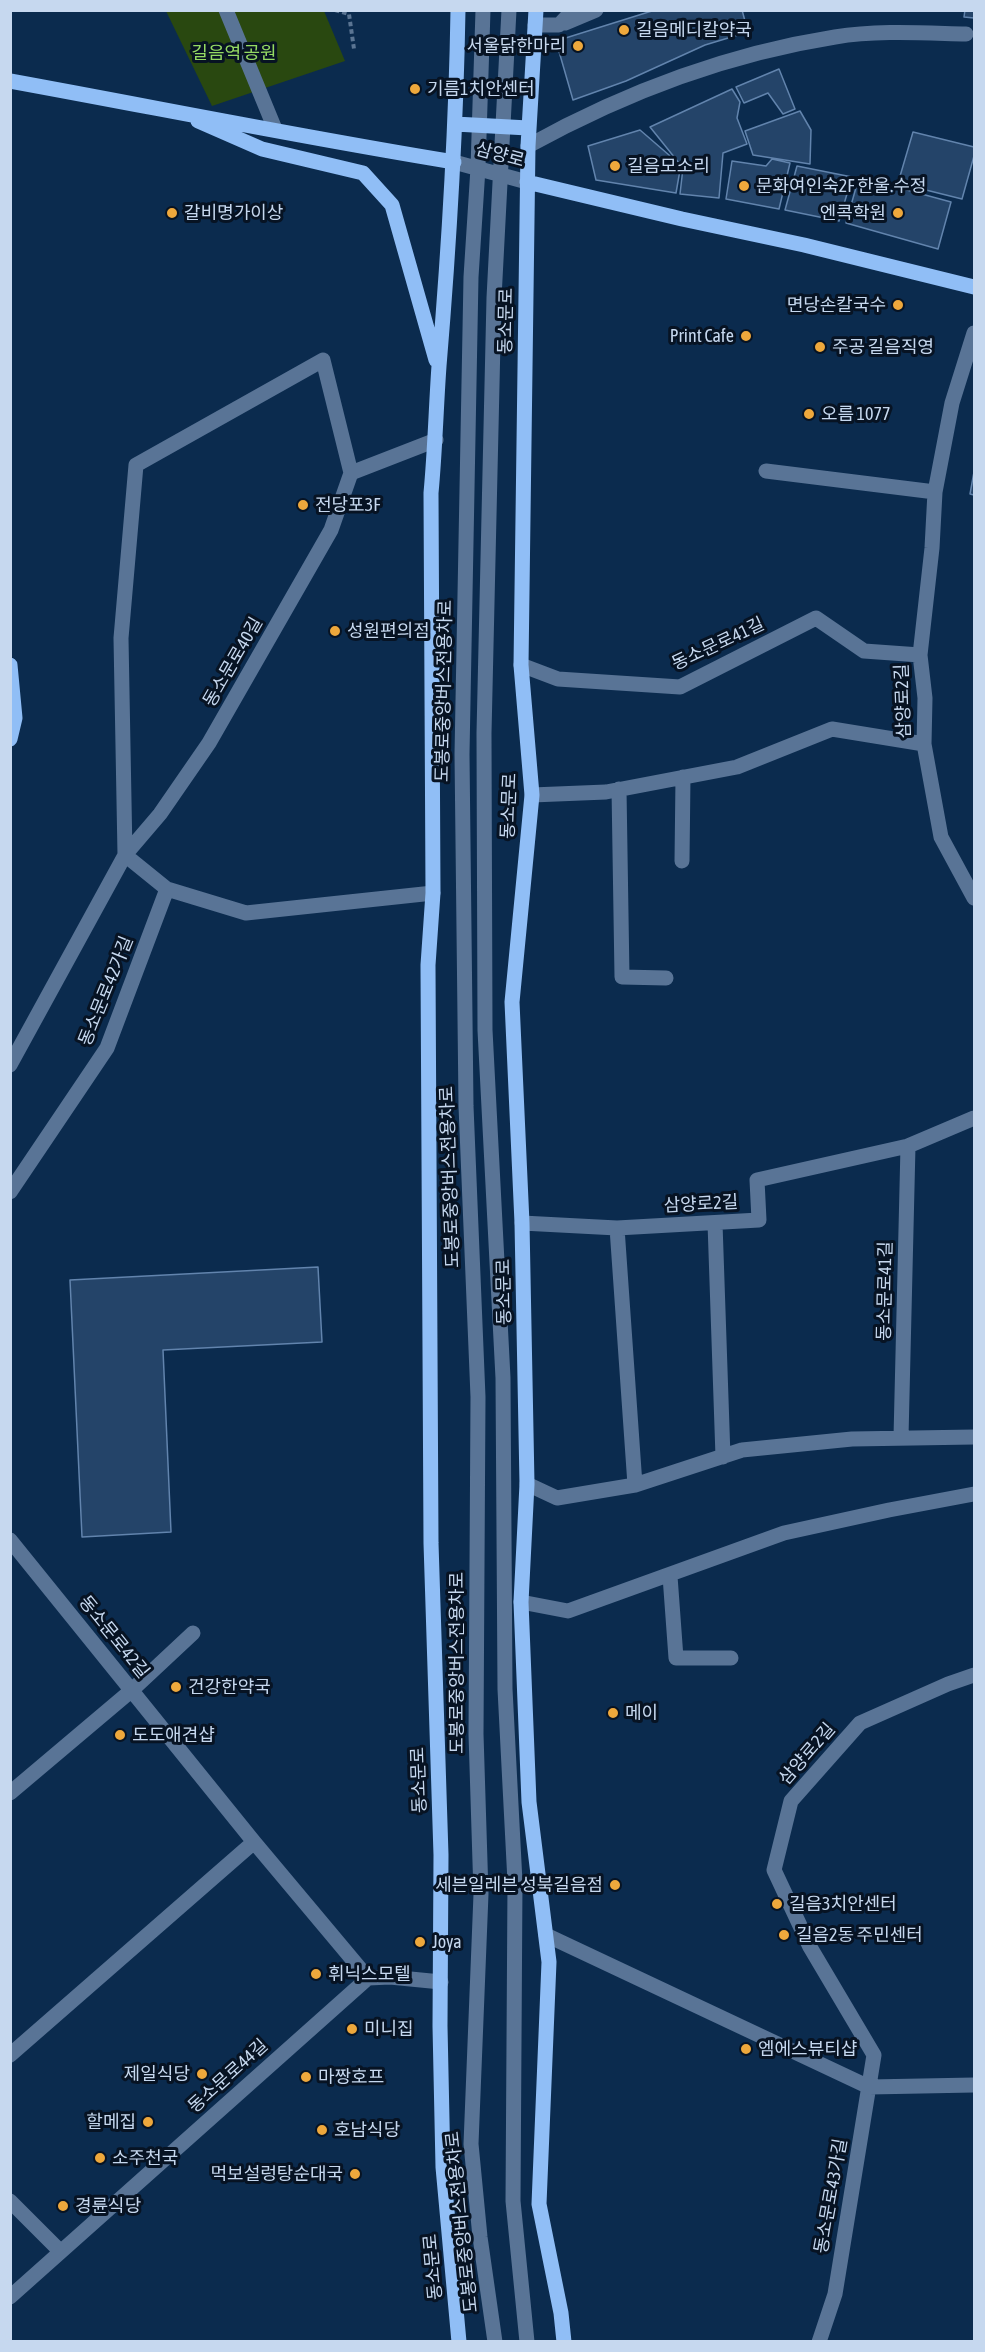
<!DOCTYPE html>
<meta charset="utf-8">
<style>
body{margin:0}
#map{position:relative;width:985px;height:2352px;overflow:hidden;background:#0b2b4e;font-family:"Asap Condensed",sans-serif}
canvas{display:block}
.frame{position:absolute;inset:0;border:12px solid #c6d8ef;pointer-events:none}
</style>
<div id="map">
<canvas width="985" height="2352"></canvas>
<div class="frame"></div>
</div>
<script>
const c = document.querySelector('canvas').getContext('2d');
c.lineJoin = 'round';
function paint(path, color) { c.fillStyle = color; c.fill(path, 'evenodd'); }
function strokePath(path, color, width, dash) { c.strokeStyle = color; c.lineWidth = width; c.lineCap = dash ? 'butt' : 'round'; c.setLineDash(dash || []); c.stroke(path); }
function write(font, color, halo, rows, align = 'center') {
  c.font = font + ' "Asap Condensed","Noto Sans KR",sans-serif'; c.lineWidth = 6; c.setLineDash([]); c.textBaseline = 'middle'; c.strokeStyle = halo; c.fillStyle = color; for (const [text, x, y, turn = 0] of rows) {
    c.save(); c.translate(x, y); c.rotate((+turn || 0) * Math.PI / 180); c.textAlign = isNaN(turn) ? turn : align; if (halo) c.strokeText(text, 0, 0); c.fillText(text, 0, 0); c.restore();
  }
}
paint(new Path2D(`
 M166 11H324L345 61 212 106Z`), '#294810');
const building = new Path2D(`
 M655 10H742L748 32 705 45 626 81 573 100 556 41Z
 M965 10H974V18L964 17Z
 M779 69 795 109 783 114 768 93 744 103 736 87Z
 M732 89 740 102 737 118 747 144 723 153 719 198 680 194 683 168 650 127Z
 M800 111 811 130 810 164 753 155 745 131Z
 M640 130 669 155 680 170 676 193 596 180 588 146Z
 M913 132 974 147V156L962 199 898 183Z
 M772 159 790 163 779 209 726 199 732 161 766 166Z
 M797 166 852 177 839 221 785 210Z
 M859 177 951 202 938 249 846 223Z
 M974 472V495L970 494Z
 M318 1267 322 1342 163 1350 171 1532 82 1537 70 1280Z`);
paint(building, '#244469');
strokePath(building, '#6284ad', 1.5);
strokePath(new Path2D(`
 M335 10 349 14 354 49`), '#5b7593', 4, [4.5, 3]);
strokePath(new Path2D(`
 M226 10 275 129
 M483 10 478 168 471 277 462 754 466 1106 478 1397 476 1734 481 1894 471 2144 480 2237 495 2342
 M509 10 494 298 484 733 485 1030 503 1378 505 1689 515 1882 513 2201 527 2342
 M565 23 596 10
 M535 25H559L573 10
 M528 146C622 94 727 54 835 37 878 30 923 33 966 34
 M454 162 527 182
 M974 333 952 403 935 492 932 548 920 655 925 698 924 744 941 837 974 898
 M766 471 935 492
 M351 473 331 530 209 743 160 814 125 855 167 889 246 913 433 893
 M351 473 436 440
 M521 665 558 679 680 687 816 618 864 651 920 655
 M619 789 622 977 666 978
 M532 795 606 792 737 767 832 729 924 744
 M682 861 683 777
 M10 1065 125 855 121 638 136 465 323 360 351 473
 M10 1192 107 1048 167 889
 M522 1223 617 1228 759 1220 757 1180 908 1146 974 1118
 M715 1223 723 1457
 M617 1228 635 1485
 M901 1437 908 1146
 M527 1484 557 1498 635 1485 742 1450 852 1439 974 1437
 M10 1540 254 1842 368 1978
 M670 1576 676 1658H731
 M521 1602 568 1611 784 1533 889 1510 974 1494
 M10 1793 132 1690 193 1633
 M546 1935 869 2087 974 2085
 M10 2055 254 1842
 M10 2201 60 2251
 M10 2297 368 1978 390 1977 441 1982
 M819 2342 835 2294 874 2055 810 1947 774 1870 791 1801 860 1723 948 1684 974 1675`), '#597496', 15);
strokePath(new Path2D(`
 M458 10C456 130 449 247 439 366 436 408 435 451 431 493L433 893 428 965 431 1543 441 1855 440 2026 443 2167 459 2342
 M536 10 528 146 521 665 532 795 512 1002 522 1223 527 1484 521 1602 529 1802 549 1962 539 2204 561 2313 564 2342
 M10 81C158 108 306 138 454 162
 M198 121 262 149 363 173 392 205 436 360
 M455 124 528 128
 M527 182 682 219 804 245 974 287
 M10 665 15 718 10 739`), '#90bef6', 15);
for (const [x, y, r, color] of [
 [624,30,6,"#eea83c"],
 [578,46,6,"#eea83c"],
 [415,89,6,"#eea83c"],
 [615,166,6,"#eea83c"],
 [744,186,6,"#eea83c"],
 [172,213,6,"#eea83c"],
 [898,213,6,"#eea83c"],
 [898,305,6,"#eea83c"],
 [746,336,6,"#eea83c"],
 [820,347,6,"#eea83c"],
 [809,414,6,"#eea83c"],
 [303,505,6,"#eea83c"],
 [335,631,6,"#eea83c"],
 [176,1687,6,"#eea83c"],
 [613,1713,6,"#eea83c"],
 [120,1735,6,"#eea83c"],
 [615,1885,6,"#eea83c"],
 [777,1904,6,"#eea83c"],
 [784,1935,6,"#eea83c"],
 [420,1942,6,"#eea83c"],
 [316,1974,6,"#eea83c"],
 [352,2029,6,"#eea83c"],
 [746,2049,6,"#eea83c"],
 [202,2074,6,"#eea83c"],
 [306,2077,6,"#eea83c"],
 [148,2122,6,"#eea83c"],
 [322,2130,6,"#eea83c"],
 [100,2158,6,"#eea83c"],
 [355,2174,6,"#eea83c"],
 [63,2206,6,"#eea83c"]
]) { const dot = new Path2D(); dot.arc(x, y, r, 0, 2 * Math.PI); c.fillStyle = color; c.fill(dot); strokePath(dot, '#071323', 2); }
write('18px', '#c6d8ef', '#071323', [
 ["길음메디칼약국",636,30],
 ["서울닭한마리",566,46,"right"],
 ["기름1치안센터",427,89],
 ["길음모소리",627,166],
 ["문화여인숙2F 한울.수정",756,186],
 ["갈비명가이상",184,213],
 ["엔콕학원",886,213,"right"],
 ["면당손칼국수",886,305,"right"],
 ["Print Cafe",734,336,"right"],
 ["주공 길음직영",832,347],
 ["오름 1077",821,414],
 ["전당포3F",315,505],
 ["성원편의점",347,631],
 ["건강한약국",188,1687],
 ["메이",625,1713],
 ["도도애견샵",132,1735],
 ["세븐일레븐 성북길음점",603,1885,"right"],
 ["길음3치안센터",789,1904],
 ["길음2동 주민센터",796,1935],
 ["Joya",432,1942],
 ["휘닉스모텔",328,1974],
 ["미니집",364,2029],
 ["엠에스뷰티샵",758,2049],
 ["제일식당",190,2074,"right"],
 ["마짱호프",318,2077],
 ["할메집",136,2122,"right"],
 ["호남식당",334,2130],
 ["소주천국",112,2158],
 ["먹보설렁탕순대국",343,2174,"right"],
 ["경륜식당",75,2206]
], 'left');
write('18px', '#95da63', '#071323', [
 ["길음역 공원",234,53]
]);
write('18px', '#c6d8ef', '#071323', [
 ["삼양로",500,155,15],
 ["동소문로",506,321,-89],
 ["동소문로41길",718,644,-25],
 ["동소문로40길",233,662,-60],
 ["도봉로중앙버스전용차로",444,691,-89],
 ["삼양로2길",903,701,-92],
 ["동소문로",509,806,-88],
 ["동소문로42가길",106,991,-68],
 ["도봉로중앙버스전용차로",450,1177,-92],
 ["삼양로2길",701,1204,-3],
 ["동소문로41길",885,1291,-89],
 ["동소문로",504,1292,-91],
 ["동소문로42길",114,1637,51],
 ["도봉로중앙버스전용차로",457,1663,-90],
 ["삼양로2길",807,1754,-49],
 ["동소문로",419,1780,-92],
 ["동소문로44길",228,2076,-42],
 ["동소문로43가길",831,2196,-80],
 ["도봉로중앙버스전용차로",462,2222,-96],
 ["동소문로",433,2267,-95]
]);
</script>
